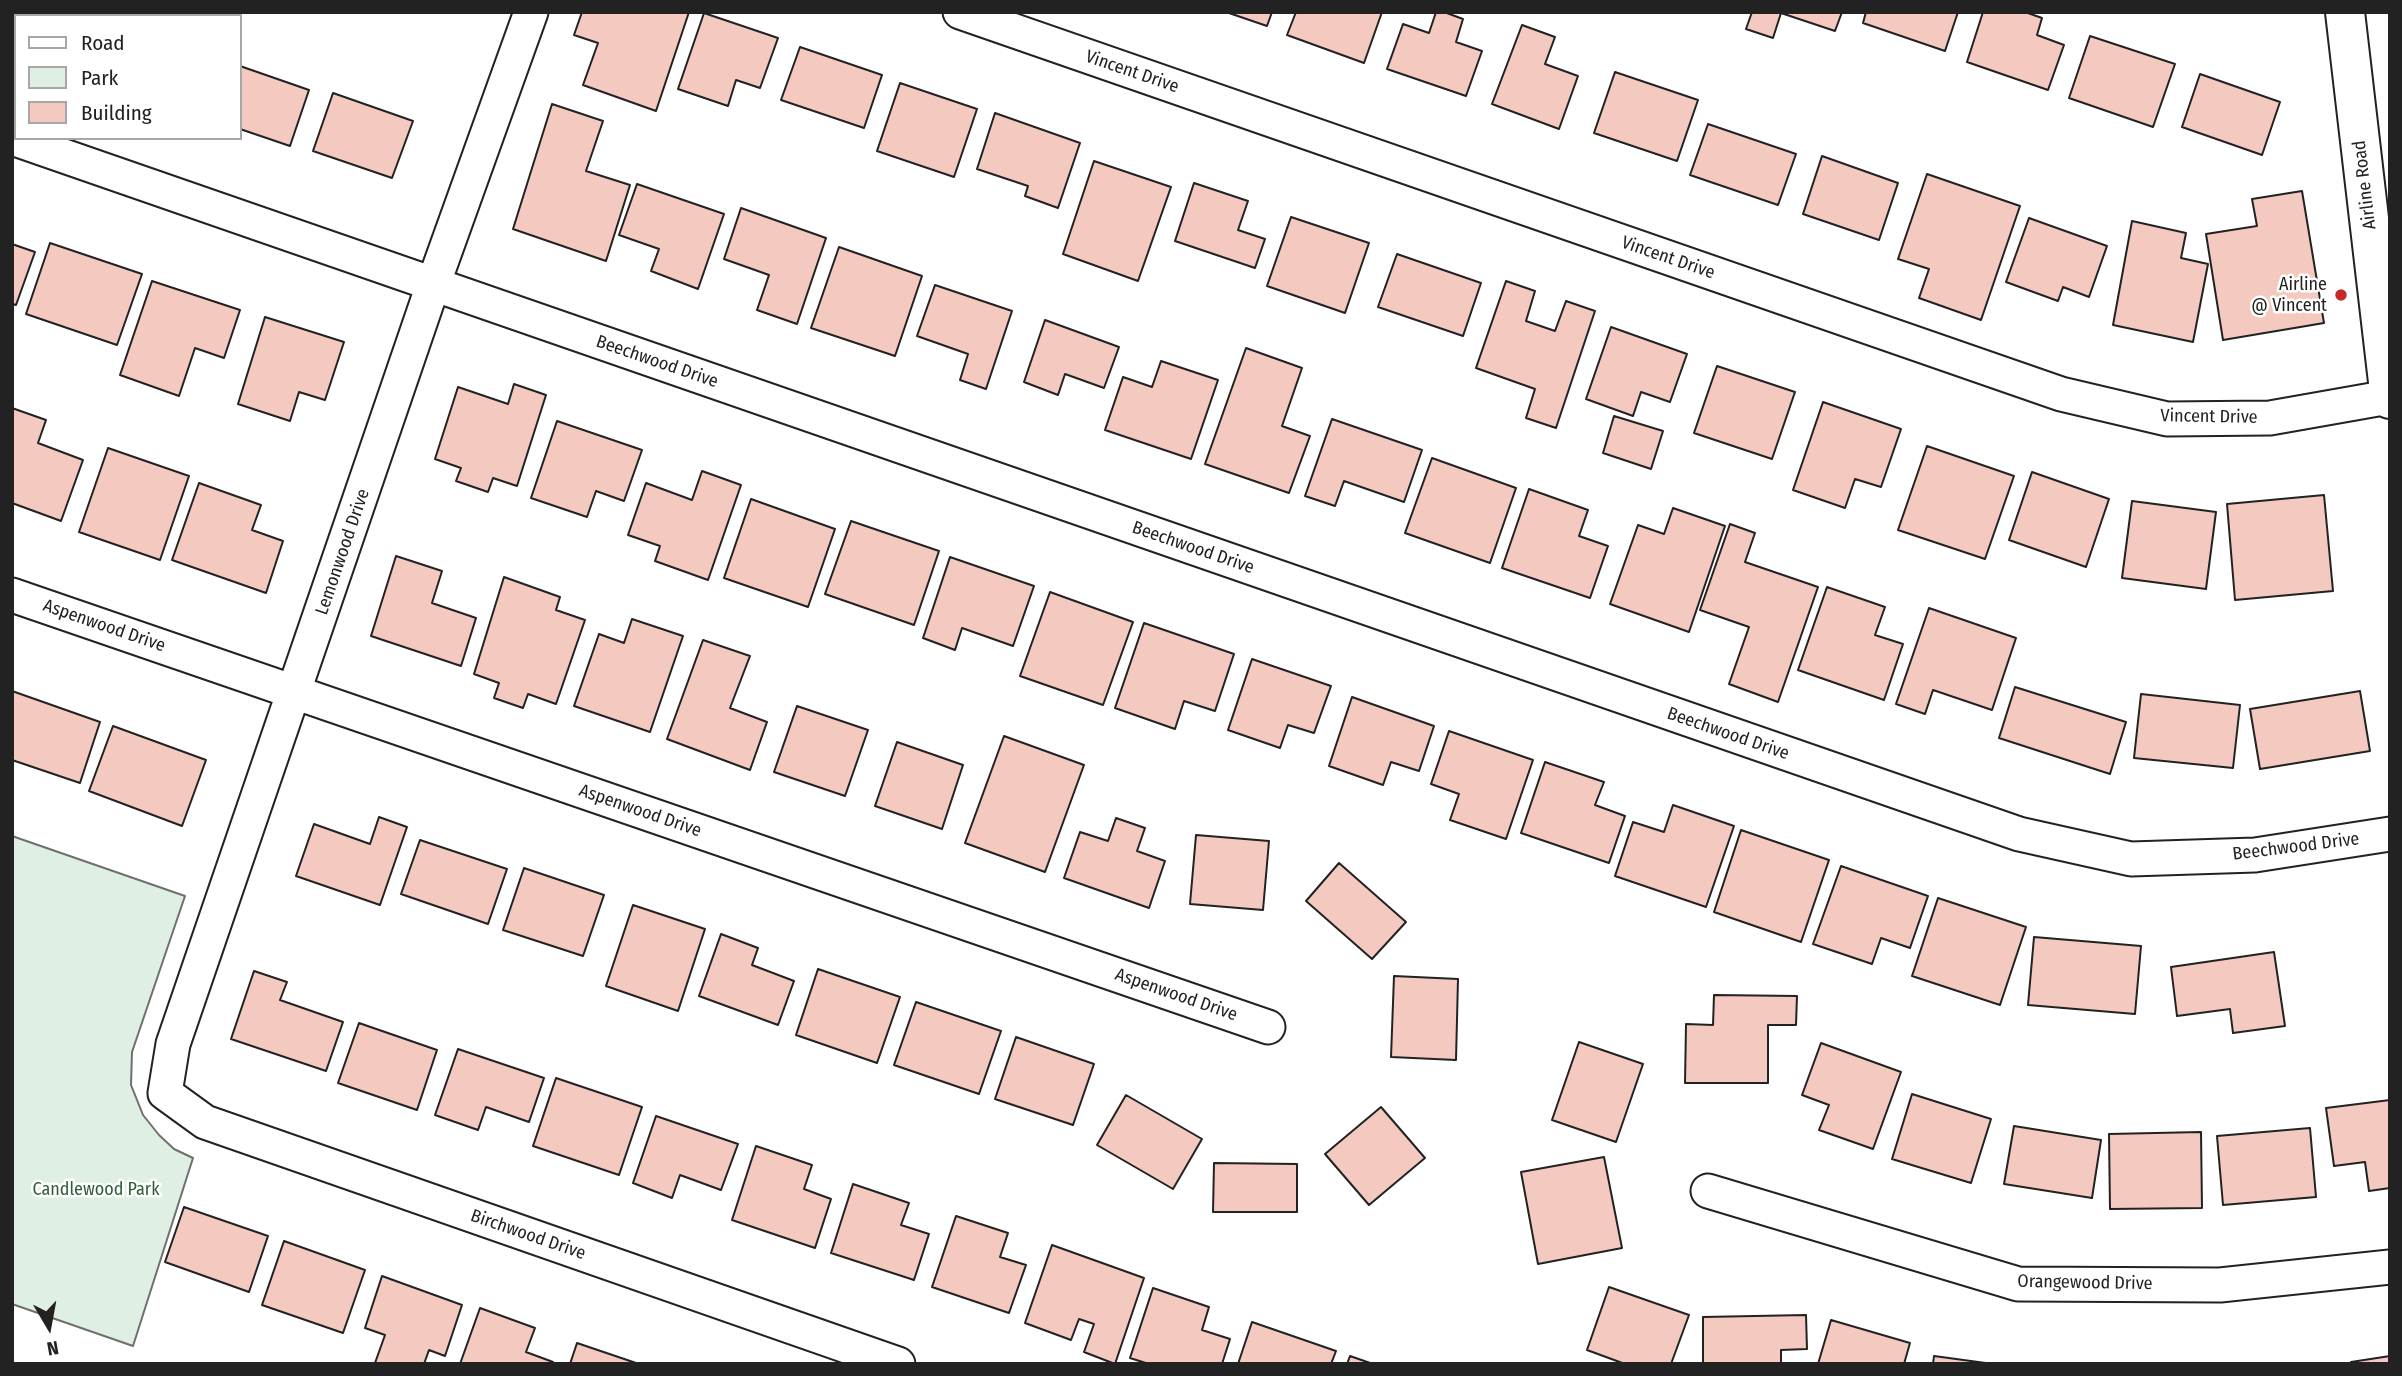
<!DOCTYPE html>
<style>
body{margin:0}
#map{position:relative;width:2402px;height:1376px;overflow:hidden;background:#fff;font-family:"Fira Sans Condensed",sans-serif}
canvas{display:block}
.frame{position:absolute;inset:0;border:14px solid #222;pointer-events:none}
.legend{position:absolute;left:14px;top:14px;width:228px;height:126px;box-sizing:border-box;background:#fff;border:2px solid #a7a7a7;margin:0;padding:9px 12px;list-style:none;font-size:21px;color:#222}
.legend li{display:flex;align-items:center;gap:14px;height:35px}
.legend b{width:35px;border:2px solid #a7a7a7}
.north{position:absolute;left:14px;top:1292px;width:70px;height:70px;-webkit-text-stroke:5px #fff;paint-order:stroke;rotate:170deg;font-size:19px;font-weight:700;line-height:28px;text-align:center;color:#222}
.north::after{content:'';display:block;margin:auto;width:24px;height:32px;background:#222;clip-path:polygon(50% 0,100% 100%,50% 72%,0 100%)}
</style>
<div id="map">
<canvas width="2402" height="1376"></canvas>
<div class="frame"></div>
<ul class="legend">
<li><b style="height:9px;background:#fff"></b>Road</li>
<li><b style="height:19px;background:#e0efe3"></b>Park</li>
<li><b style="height:19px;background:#f3c9c0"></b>Building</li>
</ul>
<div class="north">N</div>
</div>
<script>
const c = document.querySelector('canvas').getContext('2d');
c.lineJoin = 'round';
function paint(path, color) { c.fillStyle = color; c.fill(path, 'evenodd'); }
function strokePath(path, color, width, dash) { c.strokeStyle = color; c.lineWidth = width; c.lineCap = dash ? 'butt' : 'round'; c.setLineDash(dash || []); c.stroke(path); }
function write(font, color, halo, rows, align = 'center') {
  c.font = font + ' "Fira Sans Condensed",sans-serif'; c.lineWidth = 5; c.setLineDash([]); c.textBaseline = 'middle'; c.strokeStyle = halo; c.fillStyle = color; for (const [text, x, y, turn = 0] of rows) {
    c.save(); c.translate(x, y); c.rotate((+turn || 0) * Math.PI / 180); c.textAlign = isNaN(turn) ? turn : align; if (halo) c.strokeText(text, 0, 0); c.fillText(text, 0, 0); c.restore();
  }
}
const green = new Path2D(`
 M12 836 185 896 132 1052 131 1085 143 1115 159 1135 174 1149 193 1158 133 1346 12 1304Z`);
paint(green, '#e0efe3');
strokePath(green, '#6f6f6f', 2);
const building = new Path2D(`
 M12 12H116L115 16H16V38L12 37Z
 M582 12H689L656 111 583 85 598 43 574 35Z
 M1226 12H1272L1267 26Z
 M1296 12H1382L1364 63 1287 35Z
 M1436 12H1444L1463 19 1456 42 1482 51 1466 96 1387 69 1403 24 1429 33Z
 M1752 12H1842L1835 31 1781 13 1773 38 1746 29Z
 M1866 12H1958L1945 51 1863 23Z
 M1983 12H2025L2042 18 2037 35 2064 45 2048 90 1967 62Z
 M704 13 778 38 760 88 736 80 728 106 678 89Z
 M1522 25 1555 37 1545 64 1578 76 1559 129 1492 104Z
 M2090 36 2175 64 2153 127 2069 98Z
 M800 47 882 75 864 128 781 100Z
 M240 66 309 90 290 146 240 129Z
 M1615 72 1698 100 1677 161 1594 133Z
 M2200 74 2280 102 2262 155 2182 127Z
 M900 83 977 109 954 177 877 151Z
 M333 93 413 121 392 178 313 151Z
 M552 104 603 121 586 171 630 185 606 261 513 229Z
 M995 113 1080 143 1058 208 1025 196 1028 186 977 169Z
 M1708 124 1796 154 1778 205 1690 175Z
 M1822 156 1898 183 1879 240 1803 214Z
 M1094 161 1171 187 1138 281 1063 254Z
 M1927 174 2020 206 1981 320 1919 298 1929 269 1898 259Z
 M1194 183 1248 201 1238 230 1265 239 1255 268 1175 241Z
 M637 184 724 214 698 289 651 271 659 249 619 235Z
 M2302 191 2324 323 2223 340 2206 234 2257 226 2252 199Z
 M741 208 826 238 797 324 757 310 769 275 724 259Z
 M1291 217 1369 243 1345 313 1267 286Z
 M2029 218 2107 246 2089 297 2063 287 2058 301 2006 282Z
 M2132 221 2186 233 2181 258 2208 264 2193 342 2113 325Z
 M50 243 142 274 117 345 26 314Z
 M12 244 35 252 16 305 12 304Z
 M839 247 922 276 895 356 811 328Z
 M1397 254 1481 283 1463 336 1378 307Z
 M152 281 240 310 224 358 195 348 179 396 120 375Z
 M1506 281 1535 291 1526 321 1555 331 1566 301 1595 311 1556 428 1526 418 1535 389 1476 368Z
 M935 285 1012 311 986 389 960 380 968 354 917 336Z
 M265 317 344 342 325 400 299 392 290 421 238 404Z
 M1045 320 1119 347 1104 388 1065 374 1058 395 1024 382Z
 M1611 327 1687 354 1670 402 1641 392 1633 416 1586 399Z
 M1246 348 1302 368 1282 426 1310 436 1289 493 1205 464Z
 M1161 361 1218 380 1191 459 1105 430 1123 377 1152 387Z
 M1717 366 1795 392 1772 459 1694 433Z
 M514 384 546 395 517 486 493 478 488 492 456 481 461 468 435 459 458 387 508 404Z
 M1823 402 1901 429 1881 487 1855 479 1845 508 1793 490Z
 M12 408 46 420 38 443 83 460 61 521 12 503Z
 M1614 416 1663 431 1651 469 1603 453Z
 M1332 419 1422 450 1404 502 1344 481 1335 506 1305 496Z
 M557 421 642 450 624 501 596 491 587 517 531 498Z
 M1927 446 2014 476 1985 559 1898 530Z
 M108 448 189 476 160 560 79 532Z
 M1432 458 1516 488 1490 563 1405 533Z
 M702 471 741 485 708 580 655 561 660 546 628 535 646 483 692 500Z
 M2032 472 2109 499 2086 567 2009 540Z
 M199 483 261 505 252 530 283 541 266 593 172 560Z
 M1529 489 1588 510 1579 536 1608 546 1590 598 1502 568Z
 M2324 495 2333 591 2235 600 2227 504Z
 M751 499 835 529 808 607 724 578Z
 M2132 501 2216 512 2206 589 2122 578Z
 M1673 508 1725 526 1689 632 1610 604 1638 525 1664 534Z
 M851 521 939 551 914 625 825 594Z
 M1730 524 1755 533 1745 562 1818 587 1778 702 1729 684 1749 627 1700 610Z
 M396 556 442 571 432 603 476 618 461 666 371 636Z
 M950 557 1034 586 1013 646 962 628 955 650 923 638Z
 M504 577 560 597 556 610 585 620 556 704 528 694 523 708 494 698 499 683 474 674Z
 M1827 587 1885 607 1875 635 1903 644 1884 700 1798 670Z
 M1050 592 1133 622 1103 705 1020 676Z
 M1929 608 2016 638 1992 710 1933 690 1925 714 1896 704Z
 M632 619 683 636 650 732 574 706 599 634 624 643Z
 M1144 623 1234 654 1215 711 1184 701 1175 729 1115 708Z
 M703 640 750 656 730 708 767 722 750 770 667 739Z
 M1252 659 1331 686 1314 733 1288 725 1280 748 1228 730Z
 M2015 687 2126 722 2110 774 1999 738Z
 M12 691 100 722 80 783 12 760Z
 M2360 691 2370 751 2260 769 2250 709Z
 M2141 694 2240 705 2233 768 2134 758Z
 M1352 697 1434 726 1419 771 1391 762 1383 785 1329 766Z
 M797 706 868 730 845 796 774 772Z
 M113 726 206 760 182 826 89 791Z
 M1449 731 1533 760 1506 839 1450 820 1459 794 1431 784Z
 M1004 736 1084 765 1045 872 965 843Z
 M897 742 963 765 942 829 875 806Z
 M1545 762 1604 782 1595 805 1625 816 1609 863 1521 833Z
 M1673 805 1734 826 1706 907 1615 876 1633 822 1664 832Z
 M379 817 407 827 380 905 296 876 314 824 370 844Z
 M1116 818 1145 828 1137 851 1165 861 1149 908 1064 878 1080 832 1108 841Z
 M1741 830 1829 860 1801 942 1714 912Z
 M1196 835 1269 841 1263 910 1190 904Z
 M420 840 507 869 488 924 401 894Z
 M1339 863 1406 922 1372 959 1306 901Z
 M1841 866 1928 896 1910 948 1881 938 1872 964 1813 944Z
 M524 868 604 895 583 956 503 930Z
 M1938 898 2026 927 2000 1005 1912 976Z
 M633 905 705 929 678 1011 606 986Z
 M721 934 758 948 752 965 794 981 778 1025 699 996Z
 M2034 937 2141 946 2135 1014 2028 1005Z
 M2274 952 2285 1026 2233 1033 2230 1009 2177 1016 2171 967Z
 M818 969 900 997 877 1063 796 1035Z
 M254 971 287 982 280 1000 343 1022 326 1071 231 1039Z
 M1394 976 1458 979 1456 1060 1391 1057Z
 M1714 995 1797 996 1796 1025H1768V1083H1685L1686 1024 1713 1025Z
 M916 1002 1001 1031 979 1094 894 1065Z
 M359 1023 437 1050 417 1110 338 1083Z
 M1016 1037 1094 1064 1073 1125 995 1099Z
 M1579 1042 1643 1064 1616 1142 1552 1120Z
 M1821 1043 1901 1072 1873 1149 1819 1130 1829 1105 1802 1095Z
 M458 1049 544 1078 529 1122 486 1107 478 1130 435 1115Z
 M556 1078 642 1107 619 1175 533 1146Z
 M1912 1094 1991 1119 1971 1183 1892 1159Z
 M1126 1095 1202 1139 1173 1189 1097 1145Z
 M2390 1100V1188L2369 1191 2365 1162 2334 1166 2326 1108Z
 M1381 1107 1425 1158 1369 1205 1325 1154Z
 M656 1116 738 1144 721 1190 680 1175 672 1198 633 1183Z
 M2014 1126 2101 1140 2092 1198 2004 1184Z
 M2310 1128 2316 1197 2223 1205 2217 1136Z
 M2201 1132 2202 1208 2110 1209 2109 1134Z
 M756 1146 812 1165 804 1189 831 1199 815 1248 732 1220Z
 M1604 1157 1622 1248 1538 1264 1521 1172Z
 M1214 1163 1297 1164V1212H1213Z
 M853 1184 909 1203 901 1225 929 1234 914 1280 831 1253Z
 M184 1207 268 1236 249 1292 165 1262Z
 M956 1216 1008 1233 1000 1257 1026 1265 1009 1313 932 1287Z
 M284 1241 365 1270 343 1333 262 1305Z
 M1052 1245 1144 1278 1115 1364 1084 1352 1094 1324 1079 1319 1071 1340 1025 1323Z
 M382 1276 462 1305 445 1356 429 1350 424 1364 375 1363 385 1335 365 1328Z
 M1609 1287 1689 1315 1671 1364H1625L1587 1350Z
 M1153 1288 1209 1307 1202 1330 1230 1339 1222 1364H1149L1130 1358Z
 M480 1308 535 1328 526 1352 553 1362V1364H460Z
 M1806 1315 1807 1349 1781 1350V1364H1703V1317Z
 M1831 1320 1910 1343 1904 1364H1818Z
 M1252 1322 1336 1351 1331 1364H1238Z
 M577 1343 639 1364H570Z
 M1350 1356 1373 1364H1347Z
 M1934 1356 1993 1364H1933Z
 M2390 1356V1364H2351V1362Z`);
paint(building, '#f3c9c0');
strokePath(building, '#222', 2);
const street = new Path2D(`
 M531 12 433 285 173 1044 165 1093 205 1122 898 1364
 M960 12 2061 394 2167 419 2270 418 2389 397
 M12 138 2019 834 2131 859 2255 855 2390 834
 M12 595 1268 1027
 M1708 1191 2018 1284 2220 1285 2390 1267`);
const secondary = new Path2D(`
 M2345 12 2390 399`);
strokePath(street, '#222', 37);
strokePath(secondary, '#222', 42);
strokePath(street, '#fff', 33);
strokePath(secondary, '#fff', 38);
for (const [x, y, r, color] of [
 [2341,295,7,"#c62828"]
]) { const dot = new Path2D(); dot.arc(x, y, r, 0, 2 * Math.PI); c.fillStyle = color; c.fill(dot); strokePath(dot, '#fff', 2.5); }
write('18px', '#222', '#fff', [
 ["Vincent Drive",1132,72,19],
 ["Airline Road",2365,185,-97],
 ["Vincent Drive",1668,258,19],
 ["Beechwood Drive",657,362,19],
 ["Vincent Drive",2209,417,1],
 ["Beechwood Drive",1193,548,19],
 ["Lemonwood Drive",343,552,-71],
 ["Aspenwood Drive",104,626,19],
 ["Beechwood Drive",1728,734,19],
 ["Aspenwood Drive",640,811,19],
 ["Beechwood Drive",2296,847,-7],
 ["Aspenwood Drive",1176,995,19],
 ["Birchwood Drive",528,1235,19],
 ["Orangewood Drive",2085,1283,1]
]);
write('18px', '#222', '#fff', [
 ["Airline",2327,285],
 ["@ Vincent",2327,306]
], 'right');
write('18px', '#2f5e38', '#fff', [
 ["Candlewood Park",96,1190]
]);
</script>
